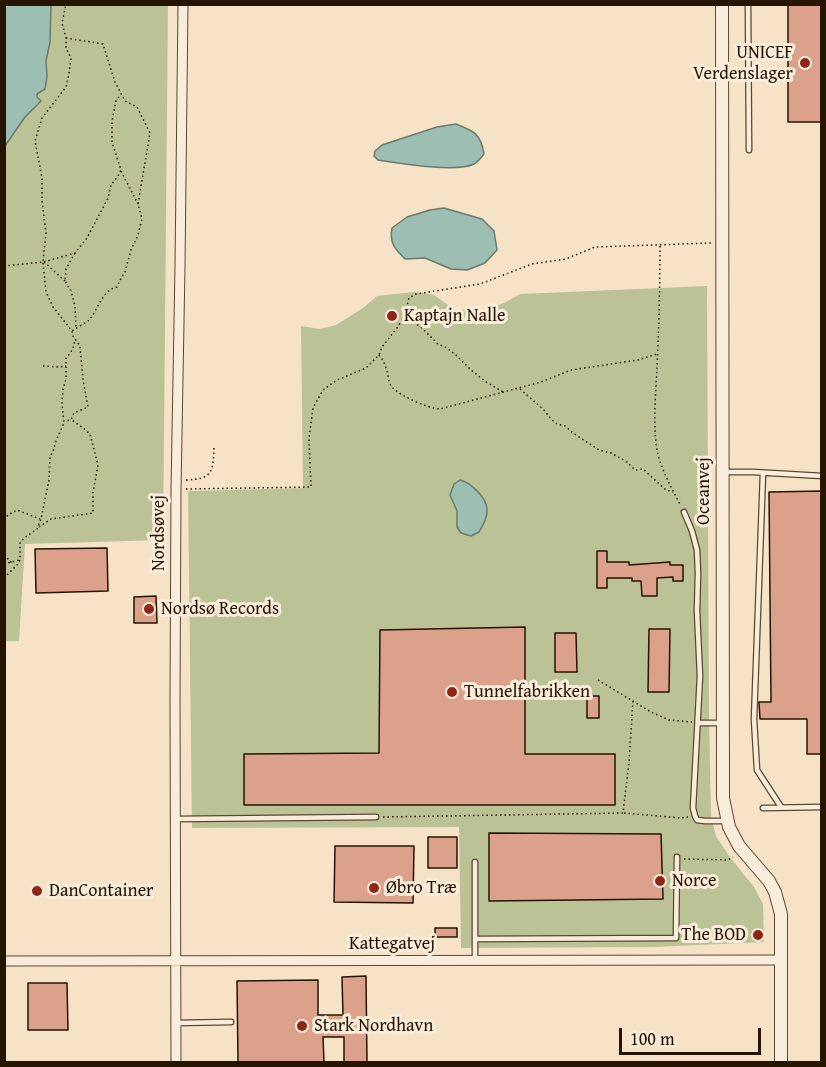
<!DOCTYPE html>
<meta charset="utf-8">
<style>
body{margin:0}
#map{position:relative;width:826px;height:1067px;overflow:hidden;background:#f6e2c6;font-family:"Gentium Book Plus",serif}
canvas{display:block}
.frame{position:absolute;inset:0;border:6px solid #251500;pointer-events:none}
.scale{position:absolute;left:619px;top:1028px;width:142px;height:27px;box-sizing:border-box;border:3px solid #251500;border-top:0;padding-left:8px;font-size:18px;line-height:21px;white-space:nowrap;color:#251500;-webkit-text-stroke:4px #f9ecda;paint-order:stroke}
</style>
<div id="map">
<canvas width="826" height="1067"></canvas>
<div class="frame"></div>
<div class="scale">100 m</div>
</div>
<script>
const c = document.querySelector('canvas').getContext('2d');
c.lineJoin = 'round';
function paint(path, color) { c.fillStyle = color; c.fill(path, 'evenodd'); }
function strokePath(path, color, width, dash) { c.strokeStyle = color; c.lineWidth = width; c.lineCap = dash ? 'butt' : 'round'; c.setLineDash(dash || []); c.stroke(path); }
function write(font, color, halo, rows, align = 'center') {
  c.font = font + ' "Gentium Book Plus",serif'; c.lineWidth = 6; c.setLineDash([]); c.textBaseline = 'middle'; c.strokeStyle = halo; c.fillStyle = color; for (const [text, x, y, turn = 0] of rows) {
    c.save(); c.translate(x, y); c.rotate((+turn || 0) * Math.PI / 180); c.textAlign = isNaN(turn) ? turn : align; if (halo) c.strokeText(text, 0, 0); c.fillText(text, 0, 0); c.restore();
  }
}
paint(new Path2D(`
 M4 5H168L163 540 25 544 19 641H5Z
 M707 286 709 718 711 816 716 836 729 856 754 887 763 904 764 942 654 947 461 948 459 827 192 828 188 491 303 488 301 326 320 329 336 325 363 308 377 296 414 292 424 293 434 295 455 310 486 309 504 303 520 294Z`), '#bbc396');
const water = new Path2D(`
 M5 4 51 5 50 42 46 61 47 77 45 89 37 94V97L41 101 25 117 5 146Z
 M456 124C474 131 481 134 484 154 481 158 478 162 474 164 456 173 399 163 378 160L374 156 375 151 382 145 437 127Z
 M444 208 482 219 494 231 497 250 485 263 467 270 451 269 425 258 405 259C395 249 389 243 392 228L407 217 430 210Z
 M460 480C471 483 485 496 487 508 488 517 483 525 479 532L471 536 461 533 457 527V511L450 495 454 484Z`);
paint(water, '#9dbeb3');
strokePath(water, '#6d7a6b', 1.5);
const building = new Path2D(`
 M788 4H822V122H788Z
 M822 491V754H807V719H760L759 702H771L769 492Z
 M107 548 108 591 36 593 35 549Z
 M597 551H607V562H629V565L670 562V565H683V581H673V577L657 578V596H642L641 581H632V578H607V588H597Z
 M156 596 157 623H134V597Z
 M525 627V754H615V805H244V754L379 753 380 630Z
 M649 629H670L669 692H648Z
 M555 633H576L577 672H555Z
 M587 696H599V718H587Z
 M489 833 661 834 663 899 489 901Z
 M428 837H457V868H428Z
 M335 846H414L413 903 334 902Z
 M435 928H457V937H435Z
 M366 976 367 1062H344V1037H323L324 1062H238L237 981 318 980V1015H343L342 977Z
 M28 983H67L68 1030H28Z`);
paint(building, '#dca18b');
strokePath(building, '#251500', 1.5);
const service = new Path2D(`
 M748 4 749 150
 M725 472H753L822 476
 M763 473 754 719 757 770 781 807
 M684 512 692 531 697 550 698 573 697 611 700 676 693 808 695 816 697 820 705 821H725
 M698 723H723
 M763 808 822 807
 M176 819 376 817
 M476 939 676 938 677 857
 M475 960V862
 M176 1023 231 1022`);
const minor = new Path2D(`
 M4 961 780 960
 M176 1062 175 699 176 490 180 266 183 4`);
const tertiary = new Path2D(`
 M722 4 723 798 729 827 739 846 769 881 775 892 781 914V1062`);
strokePath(service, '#594832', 7);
strokePath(minor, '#594832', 11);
strokePath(tertiary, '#594832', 14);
strokePath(new Path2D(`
 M66 38 103 44 115 82 125 101 137 107 150 133 138 204 142 219 138 235 131 250 125 272 121 278 117 287C102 290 98 310 89 320 85 324 77 327 72 331
 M121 171 138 204
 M660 246C660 286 659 326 657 366 656 395 652 426 658 455 663 473 672 489 681 506
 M75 253 66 269 65 281 71 291 75 306 76 327
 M44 262 75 253 87 238 108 198 111 185 118 176 121 170 112 142V121L116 101 121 94
 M44 262 65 281
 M43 263 46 292 53 307 72 331 73 336 80 346 83 380 88 407 74 413 71 420 65 421
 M4 266 43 262 46 233 42 201V178L35 141 42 118 66 87 69 74 71 58 66 48V38L62 23 66 4
 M406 317 422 328 438 344 447 348 457 356 471 370 486 382 503 392
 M379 355C382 359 385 363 386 368 389 374 387 381 392 387 400 396 427 408 440 409L541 382 571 370 638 360 657 354
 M43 366 59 367 66 366
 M520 389 544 410 551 419 557 424 565 426 573 433 599 450 611 453 627 462 635 470 643 469 666 490 673 492
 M186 480C213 479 213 472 214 447
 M186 489 311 487 309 438 313 408 323 390 337 380 366 368 379 355 382 347 397 328 404 317 409 298 416 294 480 284 532 264 566 259 595 247 712 243
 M4 520 8 515 17 510 40 519
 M39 527 51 519 93 513V493L98 465 90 434 83 428 72 420
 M4 555 12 563
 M4 564 19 560
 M4 578 17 565 20 560V543L24 538 37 529 41 519 49 480 50 457 54 449 55 443 64 423 62 404 63 389 66 379V358C72 352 74 347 75 339
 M598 680 651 712 669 720 692 722
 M624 813 681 818 688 817
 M383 817 623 813 629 762 633 701
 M684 859 728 860 733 857`), '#251500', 1.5, [1.5, 3]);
strokePath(service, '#f9ecda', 4.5);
strokePath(minor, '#f9ecda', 9);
strokePath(tertiary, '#f9ecda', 12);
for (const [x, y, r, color] of [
 [805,63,6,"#8f2418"],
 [392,316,6,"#8f2418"],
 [149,609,6,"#8f2418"],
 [452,692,6,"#8f2418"],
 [660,881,6,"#8f2418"],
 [374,888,6,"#8f2418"],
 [37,891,6,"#8f2418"],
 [758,935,6,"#8f2418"],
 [302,1026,6,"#8f2418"]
]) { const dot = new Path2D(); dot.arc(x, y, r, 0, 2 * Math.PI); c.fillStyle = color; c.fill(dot); strokePath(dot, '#f9ecda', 2); }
write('18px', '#251500', '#f9ecda', [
 ["UNICEF",793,53,"right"],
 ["Verdenslager",793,74,"right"],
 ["Kaptajn Nalle",404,316],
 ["Nordsø Records",161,609],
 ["Tunnelfabrikken",464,692],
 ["Norce",672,881],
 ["Øbro Træ",386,888],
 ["DanContainer",49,891],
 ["The BOD",746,935,"right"],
 ["Stark Nordhavn",314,1026]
], 'left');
write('18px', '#251500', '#f9ecda', [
 ["Oceanvej",704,491,-90],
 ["Nordsøvej",159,533,-90],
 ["Kattegatvej",392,944]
]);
</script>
